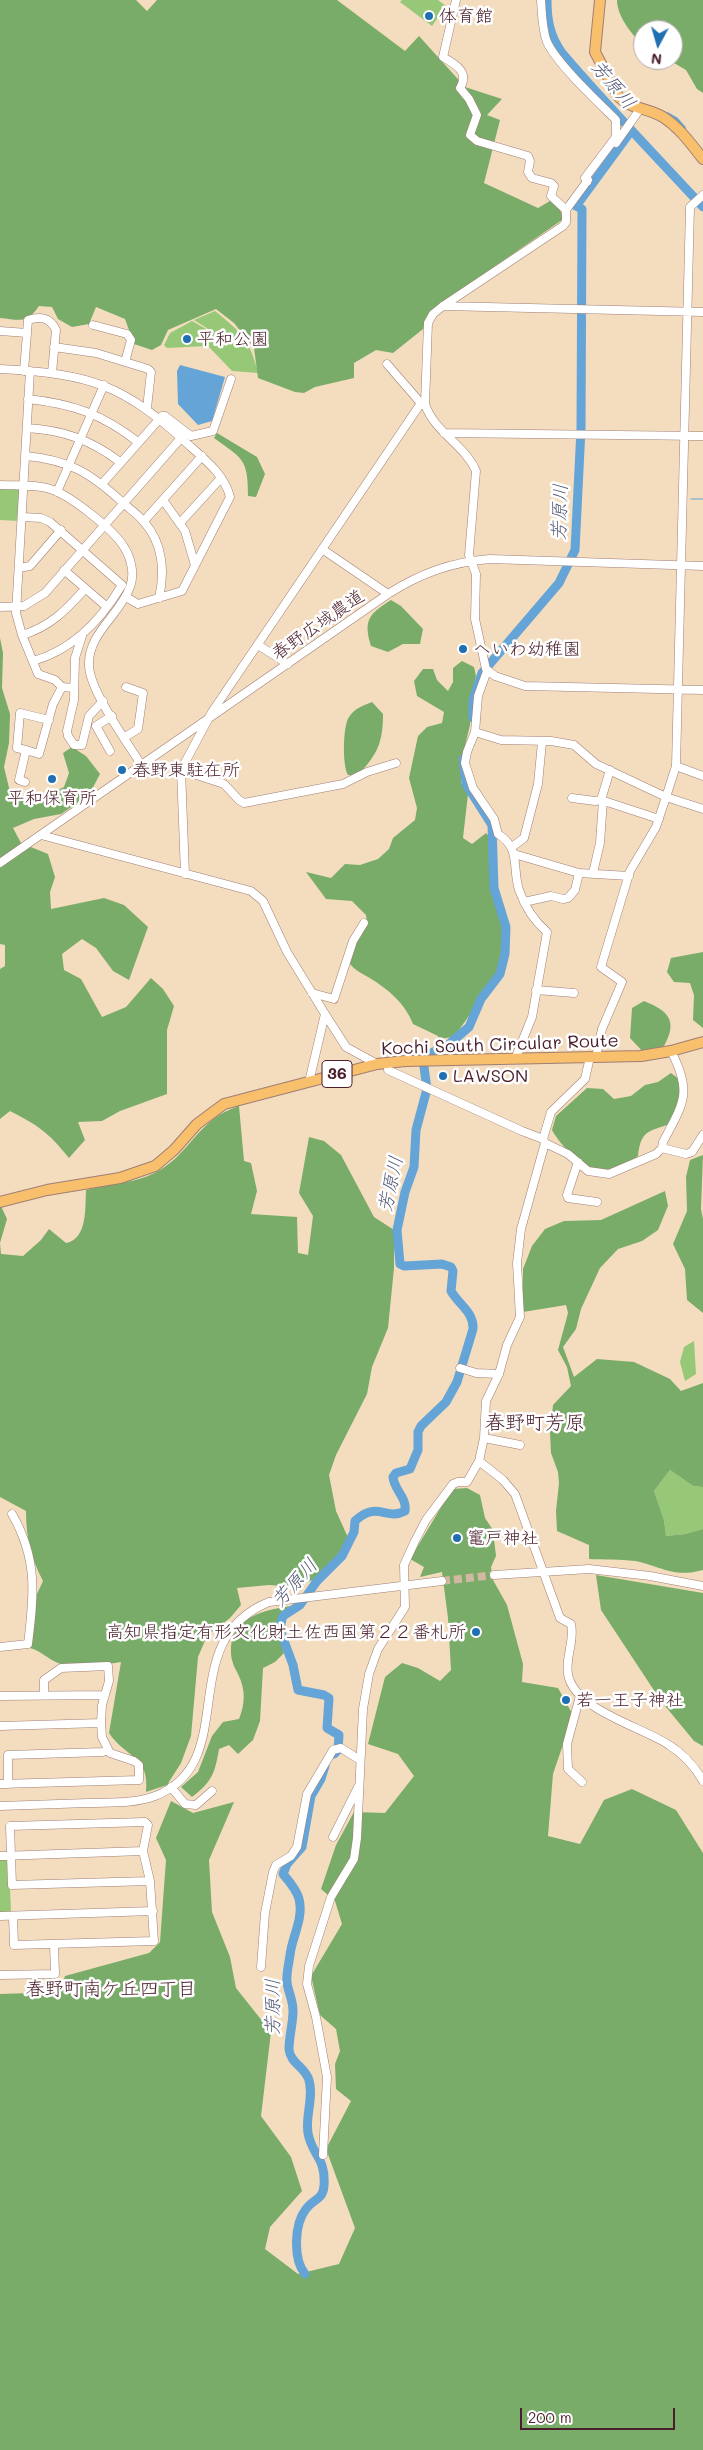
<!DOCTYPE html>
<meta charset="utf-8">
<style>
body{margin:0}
#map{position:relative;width:703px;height:2450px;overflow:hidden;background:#f4ddbf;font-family:Mali,sans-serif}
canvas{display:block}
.north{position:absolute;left:633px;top:20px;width:50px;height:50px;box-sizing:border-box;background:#fff;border:1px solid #b7a5aa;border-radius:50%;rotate:186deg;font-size:14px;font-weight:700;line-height:20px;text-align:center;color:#4a1f2b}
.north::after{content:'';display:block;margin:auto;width:18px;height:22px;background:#1f6fb2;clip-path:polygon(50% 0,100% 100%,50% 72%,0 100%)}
.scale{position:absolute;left:520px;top:2408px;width:155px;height:22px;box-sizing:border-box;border:2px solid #4a1f2b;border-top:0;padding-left:6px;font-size:15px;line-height:18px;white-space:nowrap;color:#4a1f2b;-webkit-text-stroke:4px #fff;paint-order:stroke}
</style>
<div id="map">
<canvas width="703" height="2450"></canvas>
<div class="north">N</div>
<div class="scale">200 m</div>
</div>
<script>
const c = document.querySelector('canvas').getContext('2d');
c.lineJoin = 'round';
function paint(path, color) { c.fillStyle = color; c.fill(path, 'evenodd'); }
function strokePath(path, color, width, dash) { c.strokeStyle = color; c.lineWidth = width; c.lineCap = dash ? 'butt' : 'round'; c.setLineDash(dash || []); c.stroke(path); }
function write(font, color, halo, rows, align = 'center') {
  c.font = font + ' Mali,"Klee One",sans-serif'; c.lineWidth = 5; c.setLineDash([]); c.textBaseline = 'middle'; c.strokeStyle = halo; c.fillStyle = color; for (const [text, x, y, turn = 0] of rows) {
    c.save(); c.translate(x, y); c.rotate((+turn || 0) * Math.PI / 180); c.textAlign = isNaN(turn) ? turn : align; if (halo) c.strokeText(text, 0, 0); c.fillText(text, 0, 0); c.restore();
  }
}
paint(new Path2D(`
 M402 0H438L446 6 432 26 400 2Z
 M215 311C241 332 250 340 258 373L232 371 209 347 208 329 194 320Z
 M192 321 206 329 207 346 167 348 164 345 170 333Z
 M0 488 22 489 20 521 0 520Z
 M694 1341 696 1374 685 1381 680 1362 684 1347Z
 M670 1470 693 1486 703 1487V1529L685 1534 666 1536 664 1520 654 1491Z
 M0 1859H9L11 1913 0 1914Z`), '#96c878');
paint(new Path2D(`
 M0 0H136L147 11 157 0H337L405 51 419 36 465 87 502 99 487 115 500 120 484 183 538 208 550 201C559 206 562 210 562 220L430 311 423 329 393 353 376 350 354 363V378L315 387 304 393 295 392 258 378 254 348 234 323 216 309 168 330 161 345 152 350 134 344 125 319 96 307 89 324 72 327 58 319 52 307 39 306C27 324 20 320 0 318Z
 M617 0H703V93L697 89 686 70 669 60H673V30H643V45C632 35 617 16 617 0Z
 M217 433 257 457 265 474 256 497 248 496C248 459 243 459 214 438Z
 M391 600 401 606 423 629 420 644H403L388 652 371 646C363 620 369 614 391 600Z
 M0 638 3 653 2 688 10 714 9 743 4 767 11 796C30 796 47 796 64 787L69 773 63 753 72 747 86 756 100 774 89 795 61 814 34 819 13 828 21 843 48 854 55 877 50 892 51 909 104 898 124 905 148 927 129 980 113 971 96 948 82 939 62 954 64 970 81 979 102 1017 126 1007 151 978 163 989 174 1006 167 1030V1094L120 1111 102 1121 78 1122 85 1140 69 1158C48 1132 39 1126 10 1111L0 1119V969L5 966V945L0 944Z
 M462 661 474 667 476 676 472 692 470 725 461 762V783L468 794 463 838 472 844 486 833 491 839 497 896 505 910 508 940 504 960 495 979 454 1037 438 1039V1036L413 1024C405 1003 388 989 368 977 359 972 353 969 347 960L354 941 367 924 366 915 352 901 326 899 306 872 331 878 345 864 360 865 378 859 389 849 393 838 415 820 417 808 409 778 418 736 427 727 442 723 444 712 417 696 414 681 423 669H433L437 680 448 691 453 682V668Z
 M372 702 383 714C383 743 377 755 358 775H348C342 765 343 725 349 717 355 708 362 706 372 702Z
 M703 952V1028L693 1020 694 995 690 983 674 982 667 972 671 958Z
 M644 1001C669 1011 678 1021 664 1046L644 1053 630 1038 632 1008Z
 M671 1073 680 1080V1094L672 1123C649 1132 641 1129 638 1156 631 1162 624 1168 615 1171 591 1178 562 1148 552 1130L556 1116 587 1088 603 1089 614 1099 631 1096 645 1085 658 1082Z
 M239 1106 244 1161 251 1163 257 1191 251 1214 297 1217 298 1253 308 1255 313 1216 299 1193 309 1137 324 1141 341 1155 374 1217 394 1230V1268L388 1328 372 1367 367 1394 336 1455 329 1475 336 1511 350 1542 327 1573 298 1587 269 1585 237 1588 241 1605 230 1618 207 1636 198 1657 191 1736 181 1763 167 1785 146 1792C150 1756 126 1758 109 1733L121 1662C102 1665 76 1670 58 1663 48 1659 41 1651 30 1648L37 1594 43 1581C31 1558 26 1538 26 1511L0 1497V1204L7 1219 0 1243 1 1254 23 1256 41 1240 49 1229 66 1243C88 1239 85 1206 86 1190 109 1184 139 1183 160 1170 192 1151 198 1119 239 1106Z
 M703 1155 701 1209 703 1219V1313L687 1300 685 1269 673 1244 687 1211 686 1177 690 1160Z
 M665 1191 668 1206 658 1230 642 1241 618 1249 600 1268 581 1309 576 1329 563 1347 574 1377 597 1359 634 1362 670 1379 681 1391 703 1383V1487L693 1486 670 1470 654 1491 664 1520 666 1536 685 1534 703 1529V1570C672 1578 664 1567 635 1561 620 1559 604 1560 589 1559V1545L557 1531 556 1511 559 1483 558 1472 551 1453 550 1433 553 1405 571 1386 567 1367 558 1350 568 1313 566 1305 523 1312V1269L532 1246 545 1229 564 1221 601 1220Z
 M467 1488 480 1495 485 1518 493 1530 496 1556 491 1567 493 1580 507 1605 523 1664 522 1682 558 1688 573 1715 553 1774 548 1836 580 1844 604 1800 632 1789 676 1810 703 1853V2450H0V1994L60 1992 65 1976 149 1953 160 1942 166 1860 156 1838 171 1801 193 1813 234 1802 209 1860 212 1912 230 1957 236 1988 271 2032 261 2116 291 2157 302 2191 270 2227 265 2249 298 2274 339 2264 355 2228 326 2149 351 2101 336 2089 335 2064 340 2051 336 2029 320 2015 311 1976 342 1924 335 1901 321 1889 336 1845 354 1812 385 1813 414 1776 398 1754 368 1744 385 1677 402 1663 418 1668 440 1681 451 1670 448 1618 442 1572 420 1577 424 1567 410 1559 452 1489Z
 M596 1575 703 1593V1746L694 1741 661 1701 601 1610Z
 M292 1606 279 1616 277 1630 284 1653 275 1662 263 1668 260 1721 253 1740 238 1754 229 1745 219 1749C215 1773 212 1782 192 1797L181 1787 198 1772 212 1736 223 1722 239 1719C245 1704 246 1690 238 1674 236 1670 233 1665 232 1660 225 1620 260 1610 292 1606Z`), '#78ac68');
paint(new Path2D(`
 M180 365 225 377 212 421 198 425 178 404 177 371Z`), '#65a4d7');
strokePath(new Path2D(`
 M691 499H703`), '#65a4d7', 1);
strokePath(new Path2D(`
 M667 115 676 120 683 128`), '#65a4d7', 5.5);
strokePath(new Path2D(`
 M547 0C547 21 550 36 562 53 607 106 656 156 703 207
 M473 718V700L482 673 559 583 575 550 581 429 582 209 576 206 631 131
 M426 1060 427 1055 448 1045 469 1027 481 999 500 974 505 954 506 927 494 888 492 825 466 784 463 759
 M334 1754 338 1750 339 1735 327 1728 329 1698 324 1695 298 1690 293 1665 280 1630 282 1619 283 1616 300 1605 317 1581 342 1556 354 1532 355 1521C377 1500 386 1521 405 1511 407 1497 394 1490 393 1477L396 1473 410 1469 418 1450V1432L421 1426 446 1402 457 1382 473 1329C474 1312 459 1305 451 1291L453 1271 451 1267 442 1264 404 1266 400 1264 397 1230 405 1192 414 1167 416 1130 427 1089 424 1067
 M305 2274C293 2259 294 2224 306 2209 313 2199 323 2200 324 2186 326 2157 312 2156 308 2133 305 2116 314 2098 309 2080 305 2067 290 2063 289 2049 289 2036 293 2024 293 2011 293 1999 288 1992 287 1982 286 1974 289 1963 290 1955 292 1937 304 1918 299 1899 297 1890 289 1881 283 1874L287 1864 302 1847 311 1796 321 1779 325 1766`), '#65a4d7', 9);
strokePath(new Path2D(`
 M442 1581 494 1575`), '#d2b7a1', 8, [8, 4]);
const minor = new Path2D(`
 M456 0 443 57C455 64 470 72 460 88L469 99 477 115 470 135 477 141 528 156 530 161 528 172 532 178 551 183 554 186 551 196 566 210V222L563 226 443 306 433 314 428 323 425 404C434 432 465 445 476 471L469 555 476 574 475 619 486 669 495 676 525 686 703 690
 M541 0C542 14 542 29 547 42 557 64 598 102 616 120V137L585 178 587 182
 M616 143 640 109
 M566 210 588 180
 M443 306 703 312
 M93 325 127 334 131 340 125 362
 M0 331 27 333 24 371
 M27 333 28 320C40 316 50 317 56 330L52 373
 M54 347 96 353 148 369 151 372 147 408
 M387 364 419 401 425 404
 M0 369C92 374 123 384 191 447 207 461 225 476 230 497L182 591 138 604 126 597
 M30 371 16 613 22 635 38 674 55 680 62 687
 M28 399C73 404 102 414 138 442
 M27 428C63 430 91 440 120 462
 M444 433 703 436
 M26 456C69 460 90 473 121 501 128 508 138 514 144 522 163 543 165 572 159 598
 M102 484 162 416H165L191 436 213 431 231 379
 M0 485C17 486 37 484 53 490 72 497 114 530 124 547 131 558 135 574 130 587 120 615 87 634 89 666 90 691 127 742 142 766
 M57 492 104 385
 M163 500 185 531 195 565
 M23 517 41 518 50 522 122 585C101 620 73 650 33 661
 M144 521 202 456
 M180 523 221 478
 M322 549 388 594
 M19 568 30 566 61 530
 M64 570 107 607
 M0 607 24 606 45 593 181 438
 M22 635C50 627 66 610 85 589
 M82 636 75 658 74 700 67 731 68 736 74 745H82L89 716 103 701
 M258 645 288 664
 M487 671 478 696 475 732 467 752 465 763 473 788 494 819 498 834C521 848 512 868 519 890 525 907 534 921 547 932L532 1017 515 1059
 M475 732 501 740 551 741 574 745 596 764 666 797 676 766 690 207 703 195
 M125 737 138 729 143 693 126 687
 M26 750 39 754 53 704 62 687 74 688
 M110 751 96 726 112 716
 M676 766 703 776
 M181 770 224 784 239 800 244 803 343 784 367 772 396 763
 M610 770 601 800 659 819
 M25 782 19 780 26 750 17 748 20 713 49 720
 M572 798 595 801 601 800
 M41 835 251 891 263 901 287 952 325 1014 309 1082
 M512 847 524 838 538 784 542 742
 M514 854 579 873 629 876
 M0 863 388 594C421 573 452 562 490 559L703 566
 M593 873 600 843 603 800
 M185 874 181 770 212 712 419 406 425 404
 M524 902 551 896 563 899 568 898 575 890 579 873
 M536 990 574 993
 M312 993 334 999 353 941 364 923
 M325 1014 346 1047 377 1064
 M596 1057 602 1029 622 982 601 967 630 871 656 827 666 797 703 809
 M388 1063V1070L522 1131 543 1139 545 1143 568 1154 588 1171 609 1174 656 1154 662 1148 686 1154 692 1152 703 1135
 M543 1139 551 1112 585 1079 590 1057
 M662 1148 663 1142C683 1104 693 1093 671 1051
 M578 1162 567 1195 568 1198 597 1202
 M460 1368 476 1373 499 1374
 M484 1438 520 1445
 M479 1461 503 1480 515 1494 560 1618 571 1624C575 1641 565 1657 568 1674 573 1709 642 1727 669 1745 682 1753 695 1767 703 1781
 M494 1575 589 1569 650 1576 703 1586
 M0 1647 28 1644C34 1595 38 1559 12 1514
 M0 1696 105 1695
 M580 1696 567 1744 568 1769 582 1782
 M0 1726 101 1723
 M0 1784 139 1780V1765L134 1761 110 1753 102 1737 101 1723 102 1705 109 1681 108 1666 61 1668 44 1680V1695
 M8 1784V1755L103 1752 107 1750
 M171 1787 185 1804 196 1805 212 1791
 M0 1806C29 1805 58 1804 88 1803 110 1802 134 1804 155 1796 243 1762 172 1641 269 1602L442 1581
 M333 1837 358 1787
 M143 1851 148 1825 145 1822 10 1826 12 1885 150 1881
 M0 1856 143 1851 150 1881 154 1941 14 1945 13 1916
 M0 1916 153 1911
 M261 1967 265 1913 273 1872 276 1865 291 1856 297 1847 307 1794 333 1750 341 1748 360 1760
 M0 1975 55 1974 54 1944
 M323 2155 327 2077 316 2017 307 1984 309 1966 331 1897 354 1859 357 1838 363 1709 369 1674 378 1649 405 1607 404 1565 415 1541 426 1520 453 1484 458 1482H467L479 1461 484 1438 486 1401 499 1374 507 1345 520 1317 517 1263 521 1229 545 1143`);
const major = new Path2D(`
 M600 0 595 52 618 96C630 109 648 108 663 117 680 128 691 144 703 159
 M0 1202 47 1190 120 1178 155 1166 174 1150 197 1124 224 1104 377 1064 405 1061 641 1056 671 1051 703 1042`);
strokePath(minor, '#9f7e75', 9);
strokePath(major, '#9f7e75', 12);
strokePath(minor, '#fff', 8);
strokePath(major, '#f8bf6c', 10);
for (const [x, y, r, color] of [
 [429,16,5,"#1f6fb2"],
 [187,339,5,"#1f6fb2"],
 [463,649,5,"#1f6fb2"],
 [122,770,5,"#1f6fb2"],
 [52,779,5,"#1f6fb2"],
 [443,1076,5,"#1f6fb2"],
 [457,1538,5,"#1f6fb2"],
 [476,1632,5,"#1f6fb2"],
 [566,1700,5,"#1f6fb2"]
]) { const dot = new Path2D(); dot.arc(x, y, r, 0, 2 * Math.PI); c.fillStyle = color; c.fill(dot); strokePath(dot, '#fff', 2); }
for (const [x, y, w] of [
 [337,1074,30]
]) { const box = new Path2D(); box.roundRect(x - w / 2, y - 13.5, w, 27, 4); c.fillStyle = '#fff'; c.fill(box); strokePath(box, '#4a1f2b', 1); }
write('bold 16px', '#4a1f2b', null, [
 ["36",337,1074]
]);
write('18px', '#4a1f2b', '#fff', [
 ["体育館",439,16],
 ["平和公園",197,339],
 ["へいわ幼稚園",473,649],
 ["春野東駐在所",132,770],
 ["平和保育所",52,798,"center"],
 ["LAWSON",453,1076],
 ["竃戸神社",467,1538],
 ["高知県指定有形文化財土佐西国第２２番札所",466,1632,"right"],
 ["若一王子神社",576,1700]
], 'left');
write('18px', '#4a1f2b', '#fff', [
 ["春野広域農道",318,625,-35],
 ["Kochi South Circular Route",500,1045,-2]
]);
write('italic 19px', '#565b78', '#fff', [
 ["芳原川",613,85,50],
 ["芳原川",560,512,-88],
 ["芳原川",391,1184,-78],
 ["芳原川",295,1583,-48],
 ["芳原川",273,2007,-90]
]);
write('19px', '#4a1f2b', '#fff', [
 ["春野町南ケ丘四丁目",111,1989]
]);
write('20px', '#4a1f2b', '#fff', [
 ["春野町芳原",535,1423]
]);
</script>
